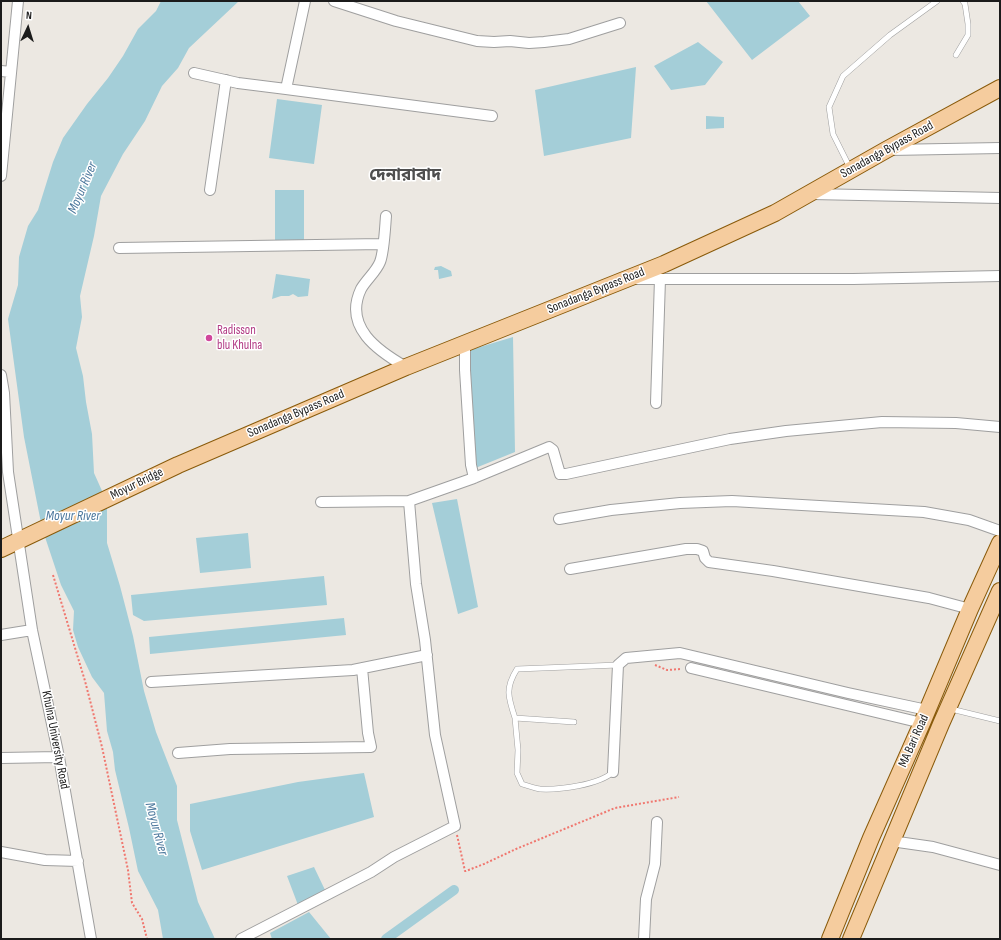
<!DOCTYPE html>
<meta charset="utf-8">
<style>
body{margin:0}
#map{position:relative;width:1001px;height:940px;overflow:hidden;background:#ece8e2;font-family:"Sofia Sans Condensed",sans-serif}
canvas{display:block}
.frame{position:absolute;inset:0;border:2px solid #1b1b1b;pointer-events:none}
.north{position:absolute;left:8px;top:8px;width:40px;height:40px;-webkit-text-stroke:3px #fff;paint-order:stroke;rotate:4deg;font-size:11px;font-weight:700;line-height:16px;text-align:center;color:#1b1b1b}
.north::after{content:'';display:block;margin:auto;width:14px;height:18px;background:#1b1b1b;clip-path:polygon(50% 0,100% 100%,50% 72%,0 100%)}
</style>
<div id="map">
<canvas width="1001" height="940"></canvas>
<div class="frame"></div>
<div class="north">N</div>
</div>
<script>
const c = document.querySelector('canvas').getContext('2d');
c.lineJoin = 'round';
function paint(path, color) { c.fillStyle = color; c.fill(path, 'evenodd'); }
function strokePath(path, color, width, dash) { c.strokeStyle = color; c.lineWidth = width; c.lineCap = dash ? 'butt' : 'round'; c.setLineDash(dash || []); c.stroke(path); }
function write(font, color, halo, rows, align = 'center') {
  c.font = font + ' "Sofia Sans Condensed","Noto Sans Bengali",sans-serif'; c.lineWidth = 3; c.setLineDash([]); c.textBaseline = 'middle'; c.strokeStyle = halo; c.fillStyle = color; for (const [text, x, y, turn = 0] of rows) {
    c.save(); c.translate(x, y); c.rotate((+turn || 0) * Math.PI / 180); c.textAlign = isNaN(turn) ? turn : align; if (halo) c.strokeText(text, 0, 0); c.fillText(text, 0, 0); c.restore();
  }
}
paint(new Path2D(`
 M161 1H239L189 48 178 68 162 86 145 121 123 154 101 196 94 236 80 296 82 317 76 348 83 376 86 402 92 434 94 473 107 502V543L120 586 133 636 144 691 156 732 177 786V820L198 902 215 939H163L158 910 138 871 129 828 115 770 113 752 107 731 104 693 92 677 78 647 73 630 74 611 61 585 42 528 24 437 8 319 18 285 19 257 28 226 38 210 53 162 63 138 87 104 108 78 123 56 138 29 156 11Z
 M706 1H798L810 16 752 60Z
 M698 42 723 62 705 85 671 90 654 66Z
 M636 67 631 138 544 156 535 90Z
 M277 99 322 105 314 164 269 158Z
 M706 116 724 117V128L706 129Z
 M275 190H304V241H275Z
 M441 266 451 271 452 276 439 279 438 270H434L435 267Z
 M276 274 310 279 308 296 298 297 293 294 289 296H281L272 299Z
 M513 337 515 452 473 469 470 350Z
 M457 499 478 607 458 614 432 503Z
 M248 533 251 568 200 573 196 538Z
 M324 576 327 605 144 621 133 615 131 595Z
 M344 618 346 635 150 654 149 637Z
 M364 773 374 817 202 870 190 831V804L298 782Z
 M314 867 325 890 298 905 287 876Z
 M309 912 331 939H272L270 933Z`), '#a4ced8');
strokePath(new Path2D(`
 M386 939 454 890`), '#a4ced8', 10);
const lane = new Path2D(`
 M956 55 968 35V24L965 4 963 1
 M850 168 833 134 829 107 843 76 890 35 937 1
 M951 709 1000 721
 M515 718 518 750 517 773 522 784C528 786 534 788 540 789 559 790 599 785 613 772
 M574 722 515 718C508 697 505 688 517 669L618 665`);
const street = new Path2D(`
 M305 1 286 89 492 116
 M334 1 396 21 477 41 494 42 510 41 529 43 544 42 569 39 620 23
 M1 71 11 72
 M194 73 238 83 286 89
 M890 150 1000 148
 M1 176 18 1
 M210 190 226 80
 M812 194 1000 198
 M386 216C385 228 384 252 380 262 376 272 366 280 361 289 343 327 378 351 406 367
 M119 248 382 244
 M636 279H853L1000 276
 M465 344V370L471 465 474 478
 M1 375 4 393 8 472 32 630 59 757 91 939
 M656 403 660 279
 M321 502 409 501 474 478 549 447 553 450 560 474H566L730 439 786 431 882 422 956 423 1000 427
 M559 519 611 510 680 503 732 501 924 512 969 520 1000 531
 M570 569 686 549H697L703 551 705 558 709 562 773 571 929 598 970 609
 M1 635 32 630
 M691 668 922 723
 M151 682 353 670 427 655
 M178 753 230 749 371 747 368 733 362 668
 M1 758 59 757
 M613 772 618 665 626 658 680 653 848 693 927 710
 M891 841 933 847 1000 865
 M1 852 45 860 78 861
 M241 939 371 872 394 857 455 826 435 735 425 640 416 584 409 501
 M644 939 646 899 655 864 657 822`);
const primary = new Path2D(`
 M1 549 178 465 406 367 664 264 775 213 886 150 1000 88
 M830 939 871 838 922 723 970 609 1000 543
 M851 939 941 724 1000 591`);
strokePath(lane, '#9f9f9f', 6);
strokePath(street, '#9f9f9f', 12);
strokePath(primary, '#895a0a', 18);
strokePath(new Path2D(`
 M53 575 85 681 102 747 128 870 132 903 142 919 147 939
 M655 665 667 670 681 669
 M457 835 465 871H466L484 864 516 849 615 808 679 797`), '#f0776f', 2, [2, 2]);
strokePath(lane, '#fff', 5);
strokePath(street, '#fff', 10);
strokePath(primary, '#f5cc9e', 16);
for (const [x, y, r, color] of [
 [209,338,4,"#d1479c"]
]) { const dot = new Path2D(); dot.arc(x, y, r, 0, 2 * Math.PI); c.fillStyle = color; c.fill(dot); strokePath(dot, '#fff', 1.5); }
write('13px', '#1b1b1b', '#fff', [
 ["Sonadanga Bypass Road",887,150,-29],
 ["Sonadanga Bypass Road",596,291,-22],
 ["Sonadanga Bypass Road",296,414,-23],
 ["Moyur Bridge",137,484,-26],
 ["Khulna University Road",55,740,79],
 ["MA Bari Road",914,741,-66]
]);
write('13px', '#b23c85', '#fff', [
 ["Radisson",217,331],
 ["blu Khulna",217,346]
], 'left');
write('italic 14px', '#4c789d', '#fff', [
 ["Moyur River",83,188,-67],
 ["Moyur River",73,516],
 ["Moyur River",156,829,75]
]);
write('bold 17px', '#4e4e4e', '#fff', [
 ["দেনারাবাদ",405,176]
]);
</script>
